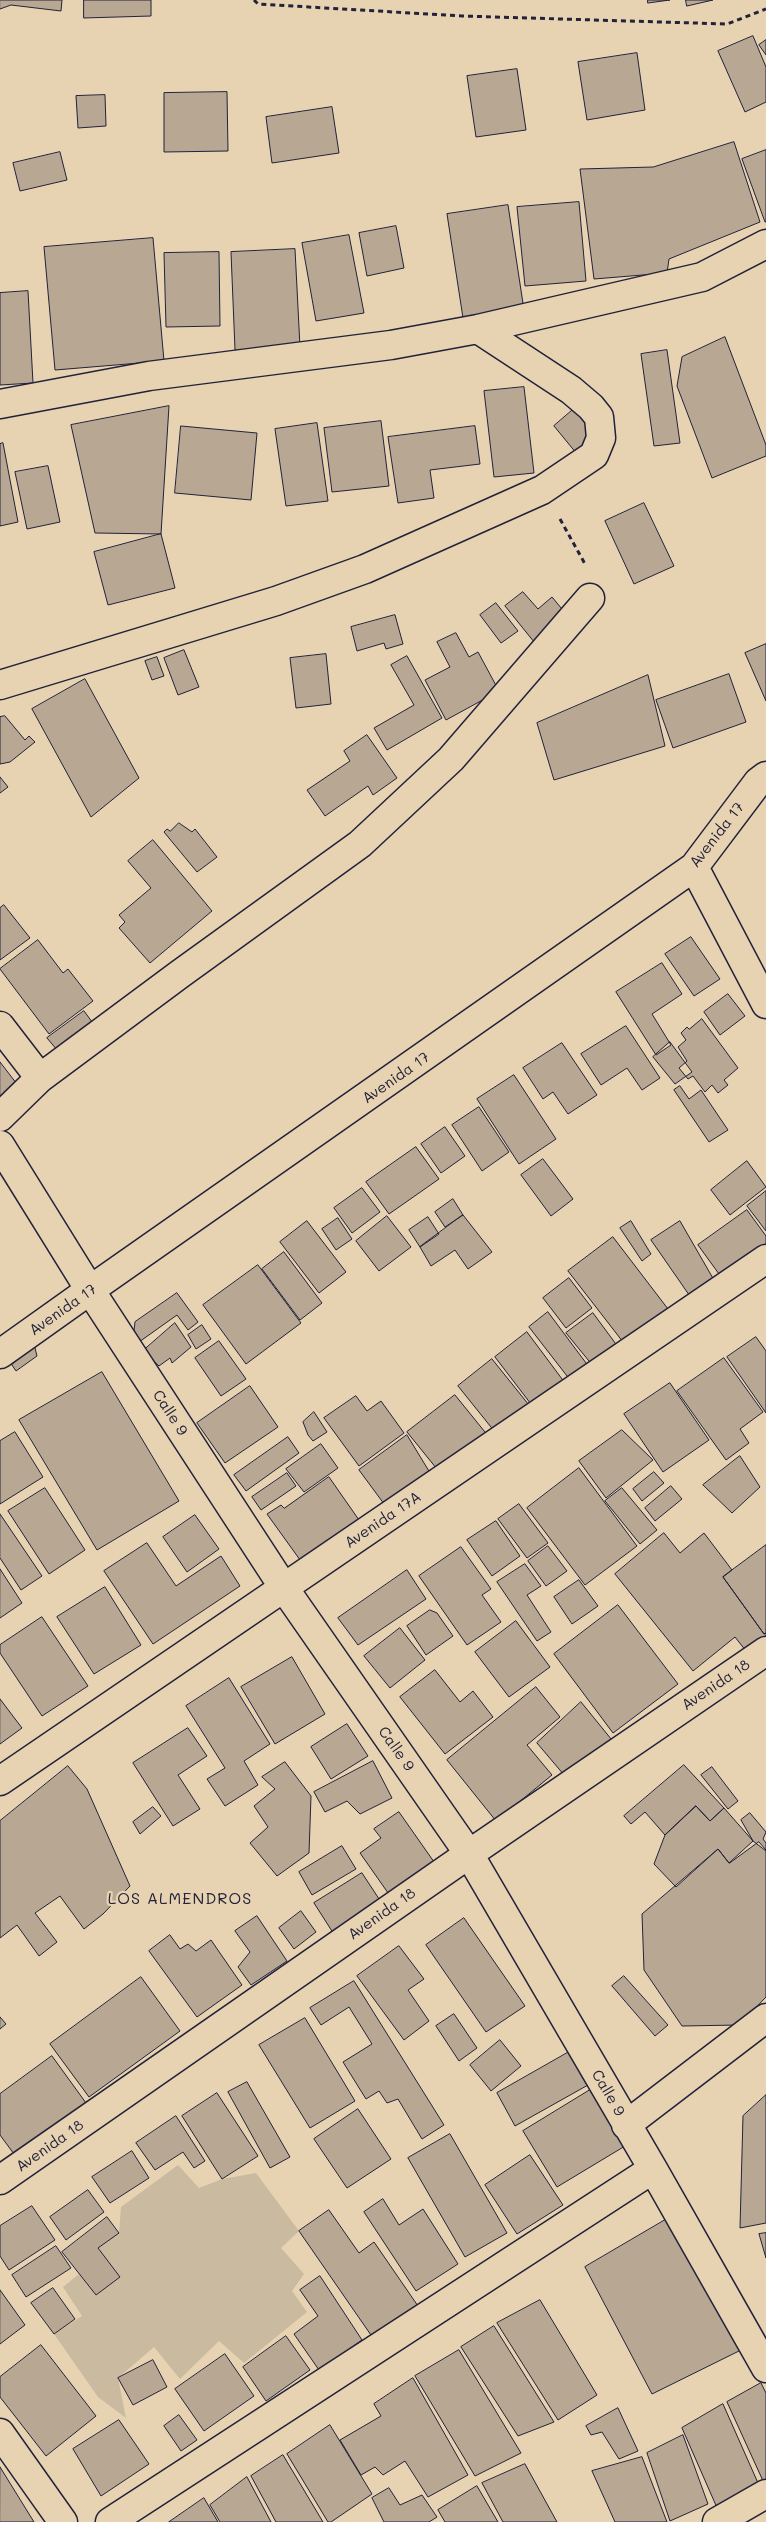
<!DOCTYPE html>
<style>
body{margin:0}
canvas{display:block;background:#e7d3b1}
</style>
<canvas width="766" height="2522"></canvas>
<script>
const c = document.querySelector('canvas').getContext('2d');
c.lineJoin = 'round';
function paint(path, color) { c.fillStyle = color; c.fill(path, 'evenodd'); }
function strokePath(path, color, width, dash) { c.strokeStyle = color; c.lineWidth = width; c.lineCap = dash ? 'butt' : 'round'; c.setLineDash(dash || []); c.stroke(path); }
function write(font, color, halo, rows, align = 'center') {
  c.font = font + ' Mali,sans-serif'; c.lineWidth = 4.5; c.setLineDash([]); c.textBaseline = 'middle'; c.strokeStyle = halo; c.fillStyle = color; for (const [text, x, y, turn = 0] of rows) {
    c.save(); c.translate(x, y); c.rotate((+turn || 0) * Math.PI / 180); c.textAlign = isNaN(turn) ? turn : align; if (halo) c.strokeText(text, 0, 0); c.fillText(text, 0, 0); c.restore();
  }
}
paint(new Path2D(`
 M178 2165 199 2188 222 2179 256 2173 299 2231 281 2248 304 2274 292 2291 307 2312 244 2363 219 2341 180 2379 154 2347 118 2378 126 2418 98 2397 54 2334 82 2316 63 2287 79 2274 96 2295 120 2277 98 2248 119 2233 121 2207Z`), '#cabaa0');
const building = new Path2D(`
 M0 0H62L61 11 11 5 0 9Z
 M84 0H151V16L84 18Z
 M648 0H670L648 3Z
 M686 0H713L687 6Z
 M753 36 766 67V102L745 112 718 51Z
 M766 40V55L759 45Z
 M637 53 645 110 587 120 578 62Z
 M517 69 526 130 476 137 467 76Z
 M227 92 228 151 164 152V93Z
 M105 95 106 126 78 128 76 96Z
 M332 107 339 153 272 163 266 117Z
 M734 142 760 222 669 259 667 273 594 279 580 169 653 167Z
 M766 150V222H765L742 159Z
 M60 152 67 180 20 191 13 163Z
 M579 202 586 281 525 286 517 207Z
 M508 205 524 310 463 318 447 214Z
 M396 226 404 268 367 276 359 233Z
 M349 235 364 313 316 321 302 243Z
 M153 238 164 361 55 370 44 247Z
 M295 249 300 347 235 350 231 252Z
 M219 252 220 326 166 327 164 253Z
 M28 291 33 383 0 385V293Z
 M725 337 766 445V456L712 478 677 386 682 357Z
 M667 350 680 443 654 446 641 354Z
 M524 387 534 473 494 477 484 391Z
 M169 406 161 534 95 533 71 425Z
 M575 408 600 432 577 454 554 426Z
 M381 421 389 486 332 492 324 428Z
 M317 423 328 501 286 506 275 429Z
 M181 426 257 433 251 500 175 493Z
 M475 426 480 464 430 470 434 498 398 503 388 437Z
 M3 443 18 522 0 526V444Z
 M48 466 60 522 27 529 15 472Z
 M644 503 674 566 634 584 605 521Z
 M161 534 175 588 108 605 94 552Z
 M523 592 538 609 552 597 576 626 543 653 505 606Z
 M496 603 518 631 501 643 480 615Z
 M395 615 403 644 386 649 384 643 357 651 351 627Z
 M456 633 469 657 478 652 499 691 446 720 425 680 450 667 437 642Z
 M766 644V701L745 653Z
 M184 650 199 687 178 695 164 658Z
 M326 654 331 704 296 708 290 658Z
 M407 656 442 718 387 750 374 728 414 705 391 665Z
 M157 657 164 676 152 680 145 661Z
 M729 674 746 722 673 748 656 700Z
 M648 675 665 746 554 780 537 723Z
 M85 679 139 778 91 817 32 709Z
 M5 716 25 740 29 736 35 742 10 762 0 764V717Z
 M367 735 397 778 373 795 368 786 325 816 307 790 350 761 344 751Z
 M0 777 8 787 0 793Z
 M179 823 192 832 195 829 217 857 197 872 164 832 167 829 170 831Z
 M153 840 212 911 150 963 119 928 125 922 119 915 151 888 128 861Z
 M4 905 30 938 0 960V908Z
 M691 937 720 979 694 996 665 954Z
 M38 940 63 973 68 969 93 1001 49 1034 0 969Z
 M662 963 682 994 652 1014 671 1045 656 1055 616 992Z
 M728 994 745 1016 720 1035 704 1012Z
 M84 1011 98 1030 63 1057 47 1038Z
 M702 1019 738 1068 724 1080 728 1085 718 1093 712 1085 705 1092 693 1076 688 1079 679 1068 687 1061 678 1047 686 1040 681 1033 687 1027 689 1029Z
 M626 1026 660 1078 642 1090 627 1068 601 1085 581 1054Z
 M670 1042 692 1072 675 1084 653 1057Z
 M562 1043 597 1095 568 1114 553 1092 543 1099 523 1068Z
 M0 1062 20 1088 0 1104Z
 M514 1075 556 1139 519 1164 477 1099Z
 M680 1086 689 1099 701 1090 728 1130 709 1142 674 1090Z
 M479 1107 509 1152 482 1171 452 1125Z
 M445 1127 465 1156 441 1173 421 1144Z
 M416 1147 439 1179 389 1214 366 1182Z
 M543 1159 573 1199 551 1216 521 1175Z
 M747 1161 766 1187 730 1215 711 1190Z
 M362 1188 380 1212 352 1233 334 1208Z
 M766 1191V1231L747 1206Z
 M453 1199 463 1215 445 1227 435 1212Z
 M747 1210 766 1236V1256L727 1285 698 1245Z
 M463 1215 492 1252 468 1269 455 1250 431 1266 420 1247Z
 M387 1216 411 1247 379 1271 356 1241Z
 M428 1217 439 1234 420 1247 409 1230Z
 M338 1218 352 1239 336 1250 322 1229Z
 M307 1221 346 1272 319 1293 280 1242Z
 M631 1221 651 1254 642 1261 620 1228Z
 M680 1221 718 1287 694 1302 651 1240Z
 M613 1237 668 1309 643 1328 630 1351 568 1271Z
 M284 1252 322 1303 300 1320 262 1269Z
 M258 1265 301 1323 246 1364 203 1305Z
 M569 1278 592 1308 566 1328 543 1298Z
 M177 1293 198 1322 188 1330 177 1315 132 1347 135 1322Z
 M548 1312 592 1371 574 1385 529 1327Z
 M593 1313 624 1355 598 1372 566 1333Z
 M175 1323 191 1347 172 1363 170 1358 159 1366 143 1351Z
 M202 1325 211 1339 196 1349 188 1335Z
 M527 1332 571 1391 534 1408 495 1357Z
 M756 1337 766 1351V1413L727 1357Z
 M219 1341 246 1379 221 1396 195 1358Z
 M34 1344 37 1356 16 1371 12 1365Z
 M724 1358 763 1412 740 1429 749 1443 726 1460 677 1391Z
 M492 1359 533 1410 499 1437 458 1386Z
 M102 1372 179 1501 97 1550 19 1420Z
 M670 1383 709 1440 663 1472 624 1414Z
 M250 1386 278 1427 225 1463 197 1423Z
 M455 1395 489 1437 441 1474 407 1432Z
 M356 1396 367 1411 381 1401 404 1433 359 1466 324 1418Z
 M314 1412 327 1432 313 1441 308 1435 303 1422Z
 M622 1430 653 1460 606 1498 579 1461Z
 M15 1432 43 1477 0 1504V1441Z
 M407 1435 435 1481 390 1512 359 1470Z
 M288 1437 299 1453 246 1491 234 1475Z
 M321 1444 338 1468 304 1492 286 1469Z
 M740 1456 760 1487 732 1513 703 1485Z
 M579 1468 637 1546 585 1585 527 1508Z
 M654 1472 664 1483 642 1501 633 1489Z
 M287 1473 296 1486 261 1510 252 1497Z
 M329 1477 366 1530 308 1571 267 1514 281 1505 284 1508Z
 M671 1486 682 1499 655 1521 645 1508Z
 M45 1488 85 1550 49 1574 8 1511Z
 M622 1488 657 1530 640 1544 605 1501Z
 M519 1504 548 1543 527 1558 498 1519Z
 M0 1514 42 1576 21 1590 0 1558Z
 M195 1515 219 1549 187 1572 163 1537Z
 M496 1521 520 1556 492 1576 467 1540Z
 M664 1533 680 1553 704 1533 732 1570 723 1577 764 1634 766 1633V1644L750 1656 735 1637 693 1671 615 1574Z
 M147 1543 176 1586 221 1556 240 1586 153 1644 104 1571Z
 M766 1545V1633L764 1634 723 1577Z
 M548 1546 567 1571 546 1586 528 1561Z
 M461 1547 491 1589 482 1595 501 1622 467 1645 419 1576Z
 M525 1564 541 1586 527 1595 551 1632 537 1641 497 1582Z
 M0 1569 22 1603 0 1618Z
 M407 1570 426 1599 358 1645 338 1618Z
 M579 1580 598 1606 572 1624 554 1597Z
 M105 1587 141 1645 94 1674 57 1617Z
 M618 1605 678 1684 613 1733 554 1654Z
 M430 1610 437 1613 453 1636 426 1655 407 1626Z
 M42 1617 88 1686 42 1716 0 1653V1645Z
 M516 1621 550 1667 509 1697 475 1652Z
 M400 1628 425 1660 390 1688 364 1656Z
 M292 1657 325 1714 275 1744 241 1687Z
 M435 1670 460 1702 473 1691 493 1717 445 1754 400 1697Z
 M229 1678 270 1744 244 1761 258 1785 225 1806 207 1779 225 1768 186 1706Z
 M536 1687 560 1717 527 1745 552 1775 496 1821 447 1760Z
 M0 1699 22 1728 0 1744Z
 M581 1702 616 1745 570 1782 537 1743Z
 M347 1724 368 1756 331 1779 311 1747Z
 M188 1728 207 1756 178 1775 200 1809 173 1826 133 1763Z
 M373 1761 392 1798 360 1814 347 1801 325 1812 314 1792Z
 M285 1762 311 1796 309 1853 277 1876 250 1843 268 1827 254 1806 275 1789 262 1777Z
 M684 1765 724 1808 710 1821 696 1806 665 1835 645 1812 631 1824 624 1816Z
 M68 1766 87 1789 130 1886 103 1914 84 1929 60 1896 35 1913 57 1942 39 1956 17 1925 0 1938V1821Z
 M712 1767 738 1801 728 1809 701 1775Z
 M696 1806 710 1821 724 1808 753 1841 729 1863 718 1849 676 1887 654 1864 665 1835Z
 M153 1807 161 1816 140 1834 133 1822Z
 M399 1812 439 1869 393 1900 360 1853 381 1838 374 1829Z
 M750 1813 766 1832 763 1839 766 1843V1851L753 1841 741 1820Z
 M759 1842 766 1850V1997L739 2025 682 2026 644 1970 642 1914 718 1849 729 1863Z
 M342 1846 356 1869 312 1895 299 1872Z
 M362 1873 385 1908 337 1939 314 1903Z
 M301 1911 316 1932 294 1949 279 1928Z
 M257 1916 287 1961 251 1985 238 1967 250 1952 235 1931Z
 M464 1918 525 2006 486 2032 426 1945Z
 M170 1935 180 1949 188 1944 196 1951 211 1940 242 1985 197 2017 149 1951Z
 M399 1946 424 1979 408 1990 429 2021 404 2040 357 1976Z
 M624 1976 668 2025 655 2036 612 1986Z
 M141 1977 180 2031 89 2097 50 2044Z
 M354 1981 444 2125 422 2139 398 2099 387 2103 379 2091 366 2099 343 2062 372 2044 349 2007 321 2025 310 2008Z
 M454 2014 477 2048 459 2061 436 2026Z
 M0 2017 6 2024 0 2029Z
 M305 2018 355 2101 310 2128 259 2045Z
 M500 2040 521 2066 491 2091 470 2065Z
 M569 2052 588 2085 515 2126 497 2093Z
 M52 2056 86 2103 14 2154 0 2135V2094Z
 M247 2082 290 2157 270 2168 228 2092Z
 M595 2087 630 2143 557 2187 523 2131Z
 M217 2093 258 2156 222 2179 182 2116Z
 M766 2095V2223L740 2228 743 2116Z
 M358 2109 391 2159 347 2188 314 2139Z
 M176 2116 205 2161 194 2168 183 2152 155 2170 136 2143Z
 M450 2134 507 2233 465 2257 408 2158Z
 M132 2151 149 2178 110 2203 92 2177Z
 M530 2155 563 2205 517 2234 485 2185Z
 M88 2190 104 2212 66 2240 50 2217Z
 M383 2199 399 2225 423 2209 458 2264 416 2291 364 2212Z
 M32 2206 55 2240 9 2270 0 2256V2226Z
 M329 2210 359 2253 374 2242 418 2306 373 2338 299 2231Z
 M672 2216 743 2349 652 2394 585 2267Z
 M107 2217 119 2233 98 2248 120 2277 96 2295 62 2252Z
 M766 2233V2258L759 2234Z
 M56 2246 71 2268 26 2297 12 2275Z
 M320 2276 362 2340 319 2370 294 2334 318 2316 300 2290Z
 M53 2288 75 2319 54 2334 31 2303Z
 M0 2290 25 2325 0 2344Z
 M540 2300 597 2395 558 2420 497 2323Z
 M494 2326 554 2422 518 2436 461 2347Z
 M286 2336 310 2370 266 2401 243 2367Z
 M41 2345 96 2416 46 2456 0 2397V2377Z
 M459 2350 521 2453 475 2476 415 2376Z
 M225 2354 254 2396 204 2431 175 2389Z
 M153 2360 167 2387 133 2405 118 2378Z
 M413 2378 468 2475 428 2497 405 2461 383 2475 375 2467 361 2475 340 2440 381 2416 374 2404Z
 M761 2383 766 2393V2482L764 2483 727 2402Z
 M723 2404 762 2492 718 2510 682 2428Z
 M618 2408 638 2451 619 2459 602 2432 591 2435 586 2426Z
 M179 2415 197 2440 181 2451 164 2426Z
 M119 2420 149 2464 101 2496 73 2449Z
 M330 2425 372 2494 331 2522H328L287 2454Z
 M683 2435 708 2504 670 2521 647 2453Z
 M283 2455 323 2522H276L251 2476Z
 M642 2457 667 2522H615L592 2471Z
 M525 2464 557 2522H503L482 2483Z
 M0 2467 34 2522H0Z
 M247 2477 271 2522H220L210 2505Z
 M477 2486 498 2522H445L438 2510Z
 M389 2488 400 2505 422 2495 437 2517 429 2522H384L372 2498Z
 M204 2498 218 2522H169Z`);
paint(building, '#b7a793');
strokePath(building, '#22223b', 1);
const minor = new Path2D(`
 M0 404 149 376 391 345 478 329 702 277 766 244
 M0 685 276 601 365 569 542 490 594 455 601 438 599 417 591 407 571 390 478 329
 M766 776 758 782 694 867 90 1290 284 1588 469 1854 653 2169 766 2368
 M694 867 766 1004
 M0 1026 40 1078
 M0 1117 40 1078 180 974 360 844 451 759 590 598
 M0 1781 766 1259
 M626 2125 766 2018
 M0 2180 469 1854 766 1651
 M0 2433 63 2522
 M110 2522 653 2169
 M717 2522 766 2494`);
const major = new Path2D(`
 M0 1145 90 1290 0 1354`);
strokePath(minor, '#22223b', 31);
strokePath(major, '#22223b', 31);
strokePath(new Path2D(`
 M254 0 258 4 462 16 727 24 766 9
 M560 519 585 564`), '#22223b', 3, [5, 4]);
strokePath(minor, '#e7d3b1', 28);
strokePath(major, '#e7d3b1', 28);
write('15px', '#22223b', '#e7d3b1', [
 ["Avenida 17",717,835,-52],
 ["Avenida 17",396,1078,-35],
 ["Avenida 17",63,1310,-35],
 ["Calle 9",170,1413,57],
 ["Avenida 17A",383,1520,-34],
 ["Avenida 18",716,1685,-34],
 ["Calle 9",396,1749,55],
 ["Avenida 18",382,1914,-35],
 ["Calle 9",608,2093,60],
 ["Avenida 18",50,2146,-35]
]);
c.letterSpacing = '1px';
write('16px', '#22223b', '#e7d3b1', [
 ["LOS ALMENDROS",180,1899]
]);
c.letterSpacing = '0px';
</script>
